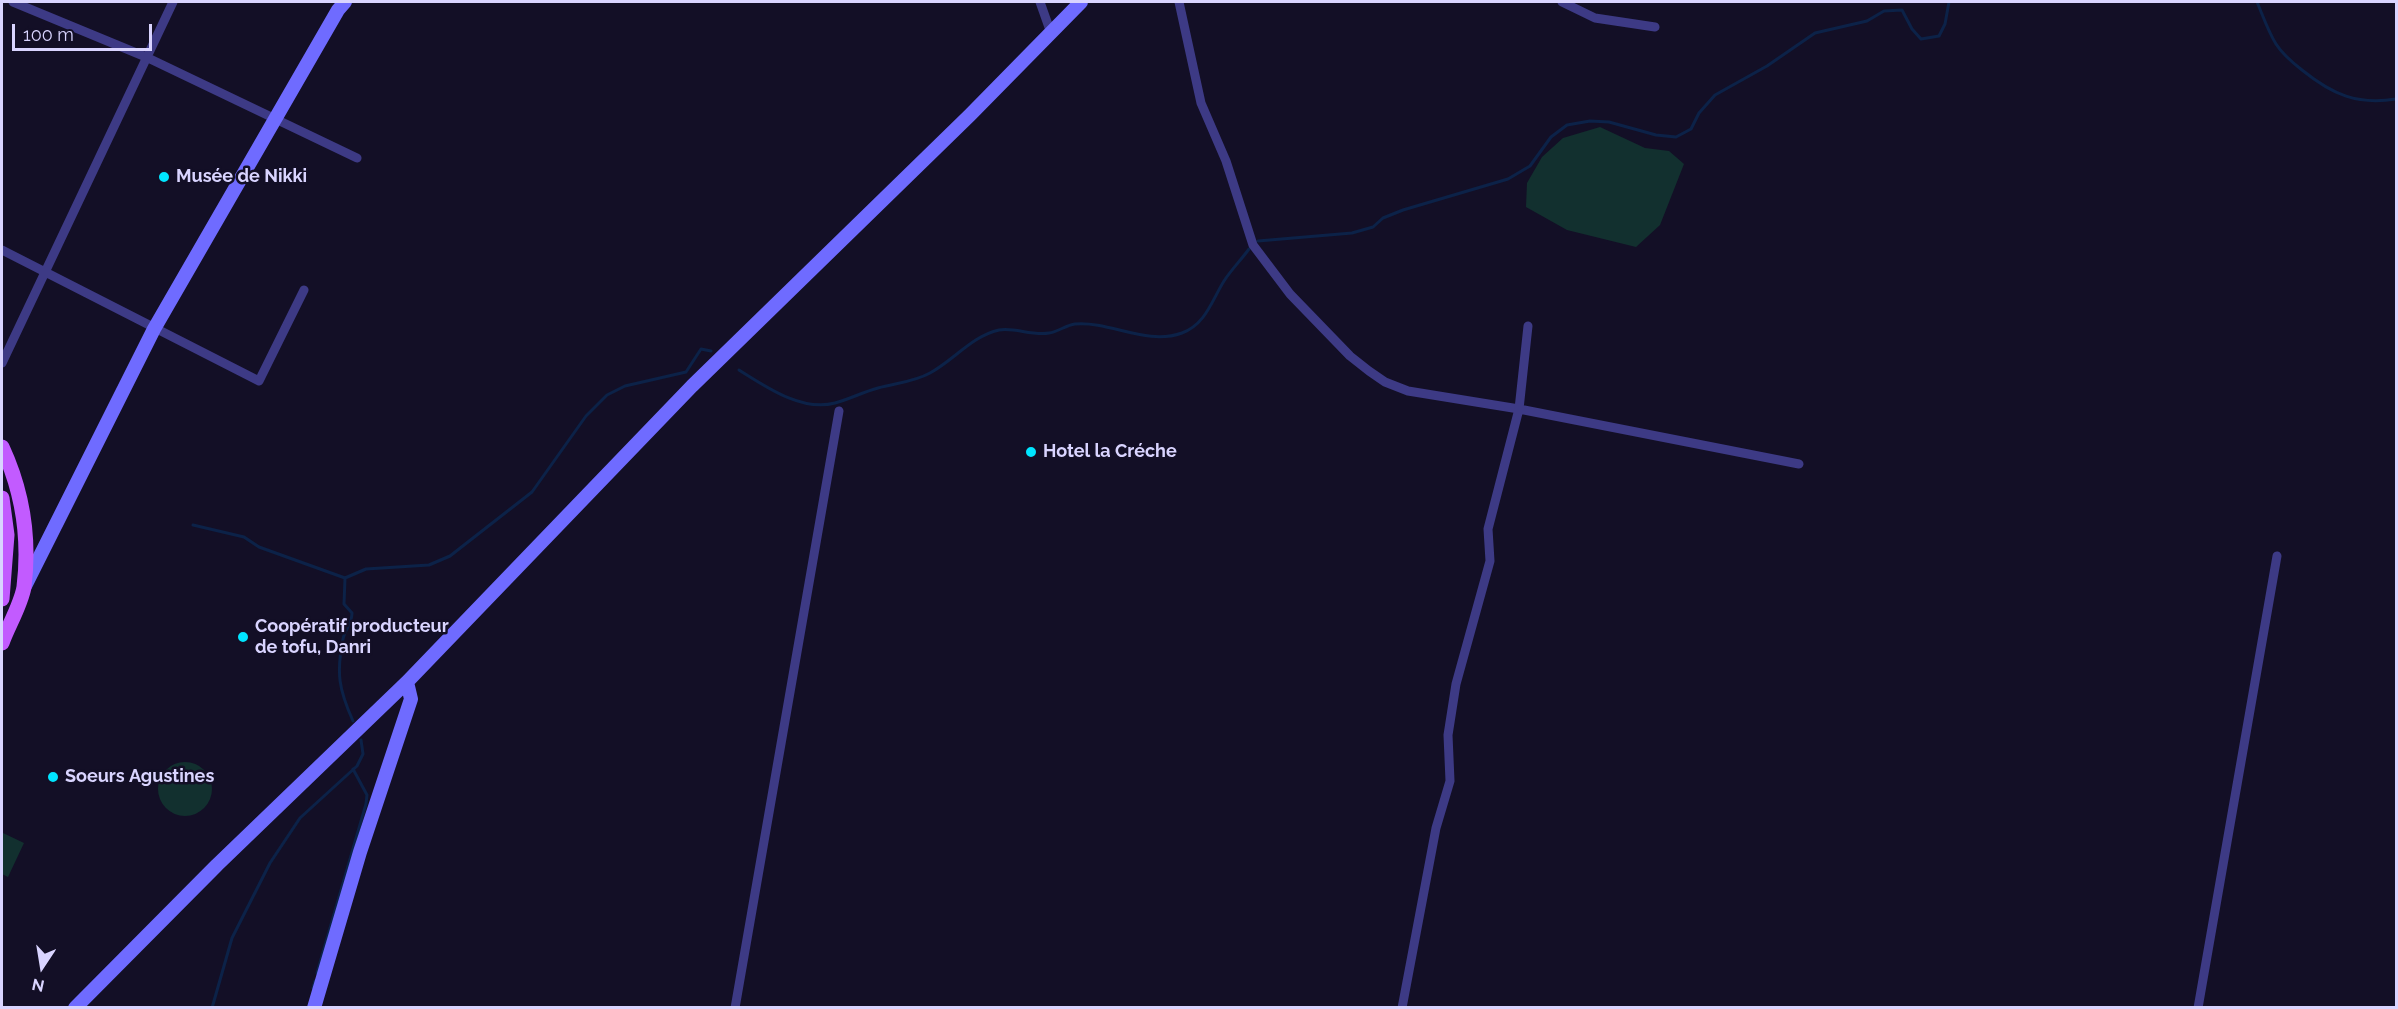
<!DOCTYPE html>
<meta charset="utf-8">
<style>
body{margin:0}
#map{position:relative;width:2398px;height:1009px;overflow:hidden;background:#130f26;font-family:Raleway,sans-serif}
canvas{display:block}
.frame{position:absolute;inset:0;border:3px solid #d9d4ff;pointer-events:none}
.north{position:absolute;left:12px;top:937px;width:60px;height:60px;-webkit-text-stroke:4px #130f26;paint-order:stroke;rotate:192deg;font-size:16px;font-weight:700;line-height:24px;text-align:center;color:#d9d4ff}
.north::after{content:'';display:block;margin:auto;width:21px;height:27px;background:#d9d4ff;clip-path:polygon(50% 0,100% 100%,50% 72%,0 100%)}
.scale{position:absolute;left:12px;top:24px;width:140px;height:27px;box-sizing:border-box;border:3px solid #d9d4ff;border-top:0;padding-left:8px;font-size:18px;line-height:21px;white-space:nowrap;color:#d9d4ff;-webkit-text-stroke:4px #130f26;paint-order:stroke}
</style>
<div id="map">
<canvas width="2398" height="1009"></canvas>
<div class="frame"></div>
<div class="north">N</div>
<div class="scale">100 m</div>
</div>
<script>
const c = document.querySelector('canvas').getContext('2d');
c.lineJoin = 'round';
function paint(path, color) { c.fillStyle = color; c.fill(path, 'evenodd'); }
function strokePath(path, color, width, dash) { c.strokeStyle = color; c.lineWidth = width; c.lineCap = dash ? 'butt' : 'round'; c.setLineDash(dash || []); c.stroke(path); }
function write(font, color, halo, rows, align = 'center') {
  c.font = font + ' Raleway,sans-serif'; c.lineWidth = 5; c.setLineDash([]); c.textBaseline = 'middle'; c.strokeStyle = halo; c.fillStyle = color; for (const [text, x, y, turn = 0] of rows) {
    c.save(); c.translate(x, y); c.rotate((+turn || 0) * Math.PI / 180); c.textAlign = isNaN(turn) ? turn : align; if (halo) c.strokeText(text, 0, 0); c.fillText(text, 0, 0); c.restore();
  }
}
paint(new Path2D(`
 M1600 127 1645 148 1669 151 1684 164 1660 225 1636 247 1567 230 1526 207 1527 183 1542 157 1563 138Z
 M158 789a27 27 0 1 1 54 0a27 27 0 1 1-54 0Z
 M3 833 24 843 8 877 2 874Z`), '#12302f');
strokePath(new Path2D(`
 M2257 2C2263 16 2268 31 2276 44 2283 55 2293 63 2302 70 2333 95 2357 105 2396 99
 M1258 241 1352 233 1373 227 1383 218 1403 210 1508 179 1530 166 1551 137 1567 125 1590 121 1609 122 1656 135 1676 137 1691 129 1699 113 1715 95 1767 66 1815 33 1867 21 1884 11 1902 10 1912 29 1921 39 1939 36 1945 24 1949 2
 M739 370C766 387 802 412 835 403 850 399 863 392 878 388 896 383 914 382 930 373 954 360 972 336 999 330 1014 327 1032 336 1049 333 1058 332 1066 325 1075 324 1111 321 1146 346 1182 333 1206 324 1212 300 1224 281 1231 270 1241 260 1249 249
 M193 525 244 537 259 547 345 578 366 569 429 565 450 556 532 492 586 416 607 395 625 386 686 372 701 349 711 351
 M345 578 344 604 352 613C352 624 345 629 343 639 336 673 339 690 353 721
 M317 973 366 804 367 795 353 769
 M313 988 315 981
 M212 1008 232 938 270 863 300 818 357 766 363 754 361 740`), '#0c2248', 3);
strokePath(new Path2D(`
 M13 2 146 57 357 158
 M1040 2 1051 33
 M1179 2 1201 103 1226 161 1253 245 1290 294 1350 356 1369 371 1385 382 1408 391 1519 409 1799 464
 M1562 2 1595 18 1655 27
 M2 250 259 381 304 290
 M2 363 173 2
 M735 1008 839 411
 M1402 1008 1436 828 1450 781 1448 735 1456 684 1490 561 1488 529 1519 409 1528 326
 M2198 1008 2277 556`), '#3d3a85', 9);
strokePath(new Path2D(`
 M25 586 154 329 338 10 345 2
 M75 1008 217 865 407 682 692 386 970 115 1081 2
 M314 1008 360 852 411 699 407 682`), '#6f6bff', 14);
strokePath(new Path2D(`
 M2 447C22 490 30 538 24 587 21 605 8 626 2 643
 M2 498 7 535 2 599`), '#c25bff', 15);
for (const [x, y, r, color] of [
 [164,177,6,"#00e5ff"],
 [1031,452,6,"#00e5ff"],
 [243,637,6,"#00e5ff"],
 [53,777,6,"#00e5ff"]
]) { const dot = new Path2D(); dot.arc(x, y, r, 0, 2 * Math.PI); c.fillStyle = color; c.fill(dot); strokePath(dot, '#130f26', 2); }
write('bold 18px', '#d9d4ff', '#130f26', [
 ["Musée de Nikki",176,177],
 ["Hotel la Créche",1043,452],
 ["Coopératif producteur",255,627],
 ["de tofu, Danri",255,648],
 ["Soeurs Agustines",65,777]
], 'left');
</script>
